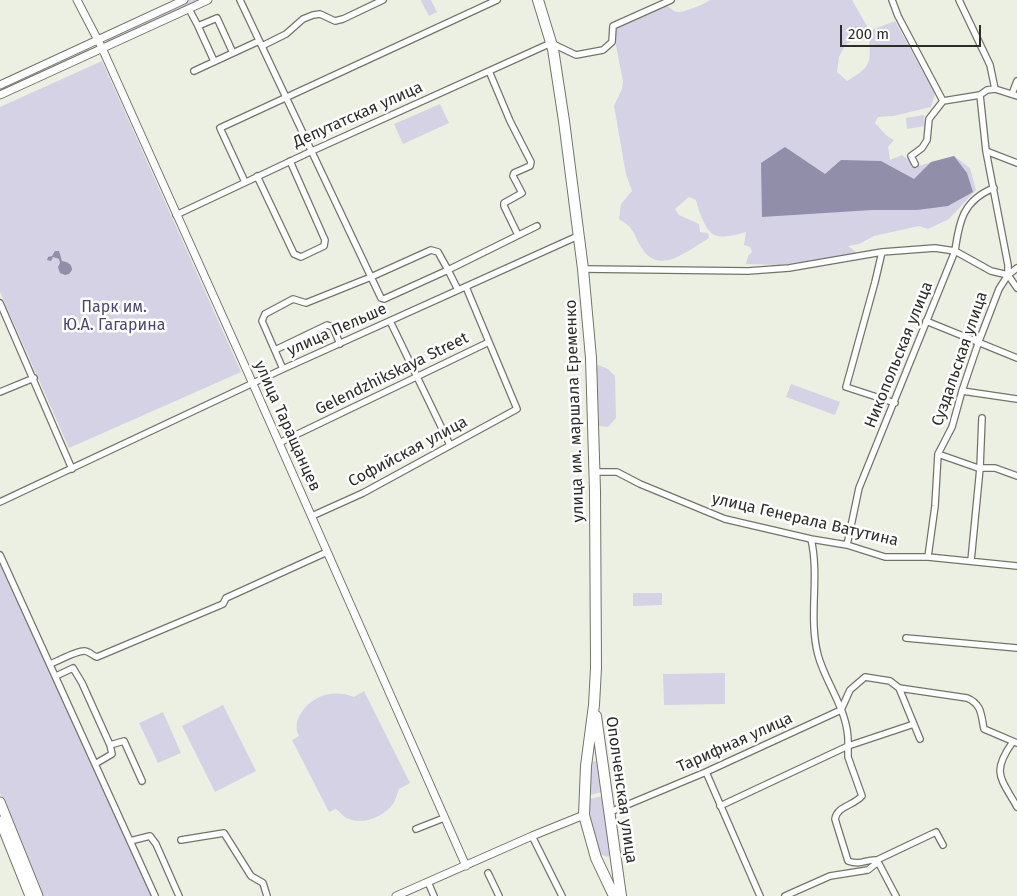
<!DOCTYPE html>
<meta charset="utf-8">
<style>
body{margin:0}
#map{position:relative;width:1017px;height:896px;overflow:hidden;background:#ecf0e2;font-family:"Fira Sans",sans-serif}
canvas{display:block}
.scale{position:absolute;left:840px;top:25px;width:141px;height:22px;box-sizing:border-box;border:2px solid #2b2d28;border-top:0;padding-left:6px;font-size:15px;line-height:18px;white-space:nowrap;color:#2b2d28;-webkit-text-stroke:4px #fff;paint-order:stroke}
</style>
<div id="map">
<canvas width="1017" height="896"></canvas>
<div class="scale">200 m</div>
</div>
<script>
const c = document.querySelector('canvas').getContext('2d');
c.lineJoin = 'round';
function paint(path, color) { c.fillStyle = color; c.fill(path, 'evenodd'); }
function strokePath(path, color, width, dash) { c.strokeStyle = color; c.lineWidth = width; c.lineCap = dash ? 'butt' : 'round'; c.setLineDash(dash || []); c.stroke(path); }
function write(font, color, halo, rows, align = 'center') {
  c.font = font + ' "Fira Sans",sans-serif'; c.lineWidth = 5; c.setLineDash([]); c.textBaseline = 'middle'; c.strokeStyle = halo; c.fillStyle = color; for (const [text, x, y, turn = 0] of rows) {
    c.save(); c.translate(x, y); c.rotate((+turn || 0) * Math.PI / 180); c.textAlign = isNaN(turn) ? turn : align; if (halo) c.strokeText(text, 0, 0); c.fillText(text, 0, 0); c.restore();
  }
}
paint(new Path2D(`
 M189 0H200L108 42 106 38Z
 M422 0H431L437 12 429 16 421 1Z
 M710 0H852L867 26 858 37 845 45 839 57 837 72 847 81C876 64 869 61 869 31L895 21 935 94 931 107 893 116 878 117 875 123 887 136 894 140 888 147 890 160 902 155 918 166 954 156 970 168 976 190 949 219 928 229 919 226 874 236 859 244 848 246 856 252 855 254 780 265 746 264 748 256 752 252 750 247 744 245 746 232C737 234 727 238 718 236 706 235 699 211 696 200L689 197 675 209 679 215 699 224 700 232 708 233 709 238C687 251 657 278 640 245 633 232 633 227 619 219L621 204 632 191 626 174 614 106 622 89 623 81 615 41 617 25 664 3C675 13 677 14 690 9 698 6 703 5 710 0Z
 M88 47 89 51 0 91V87Z
 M102 61 241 372 69 448 0 292V107Z
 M440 104 449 123 403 144 394 124Z
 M924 115 925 126 907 129 906 118Z
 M598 365 608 369 615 376 616 418 608 427 599 426 596 367Z
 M791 384 840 402 835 415 786 397Z
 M0 559 153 896H42L0 793Z
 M633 593H662V605L633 606Z
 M725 673V704L664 705 663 674Z
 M364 691 410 783 399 789C397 794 396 799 393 804 384 817 360 827 345 817 342 815 339 811 336 809L329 812 292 740 299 736C295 728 296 721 301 713 313 695 333 689 354 697Z
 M223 705 256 771 215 792 182 726Z
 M163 712 181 753 158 763 139 723Z
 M594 761 597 762 602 792 590 795V764Z
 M602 796 611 853 608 857 602 855 599 851C593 833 589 818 590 799Z`), '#d4d2e4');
paint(new Path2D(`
 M785 147 825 174 841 160 881 161 914 179 931 162 954 156 967 173 973 192 948 206 917 210H872L762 217 761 163Z
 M55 251H59L62 261C68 262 72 264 72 270L69 274 65 275 60 273 58 267 60 263 59 259 53 257 51 261 47 260 48 257 52 256Z`), '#918ea9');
const minor = new Path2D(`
 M240 0 371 277 306 303 293 299 265 314 262 321 283 369
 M892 0 898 16 943 101
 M959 0 990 65 995 89
 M189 9 198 26
 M262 46 286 34 303 19 313 15 320 14 335 21 343 19 383 0
 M214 61 198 26 217 18 233 53
 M194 71 259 41
 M489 71 510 121 531 162 530 166 514 173 513 176 522 193 504 203V206L518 235
 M1012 94 1017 81
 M986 151 1017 163
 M915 164 911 156 922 148 927 140 929 119 943 101 980 95 987 90 995 89 1017 96
 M257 176 294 254 301 257 324 246 325 240 290 161
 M245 182 220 128 497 0
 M176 215 312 151 551 43 576 55 603 50 612 42 613 26 671 0
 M431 250 438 252 448 270 384 299 381 298 371 277Z
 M882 252 875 282 846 387 895 403
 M583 269 748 271 789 268 882 252 935 248 955 251 991 271 1008 275
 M1008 275 1017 288
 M1008 275 1017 268
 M458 290 448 270 537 226
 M0 303 72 469
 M390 321 450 445
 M926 321 1017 358
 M275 350 327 325 333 327 340 344
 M962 391 1017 399
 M0 392 34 378
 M279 443 489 342
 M938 454 978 468H995L1017 476
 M595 472H617L640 484 725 519 811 539 847 545 885 557H928L1017 566
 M0 502 283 369 578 236
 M312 516 363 493 517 409 466 287
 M847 545 859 488 955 251C959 222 963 200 994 188
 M0 555 155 896
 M928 557 935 506 938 454 952 427 962 391 979 341 999 289 1008 275V265L986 151 980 95
 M971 561 980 468 982 418
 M906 638 1017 648
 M50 664C58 661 76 651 84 651 90 651 92 656 97 657L223 604 226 598 327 552
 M56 676 73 668 82 683 110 745 112 754 95 764
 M899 688 920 739
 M1012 743C991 773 1001 778 1017 807
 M110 745 124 741 142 781
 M706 772 760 896
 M720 806 848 746C850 712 826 685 818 655 808 617 820 577 811 539
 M610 812 706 772 841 710 850 690 865 677 890 681 899 688 967 698C982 704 981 715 984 729L1017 743
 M416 829 444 818
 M532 836 562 896
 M181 840 224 833 251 876 263 883 267 896
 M130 841 150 836 156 844 179 896
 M488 873 499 896
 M428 882 434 896
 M785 896 830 876 868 870 878 862 877 860C865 859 862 866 848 861L835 819C837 806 853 806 862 796L848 757V746L914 724
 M896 896 877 860 936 832 943 845`);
const tertiary = new Path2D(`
 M77 0 102 48 253 384 466 866
 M0 85 184 0
 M0 95 208 0
 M396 896 532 836 584 815`);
const primary = new Path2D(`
 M0 802 38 896
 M0 821 30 896`);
const trunk = new Path2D(`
 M538 0 553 49 564 121 583 269 591 358 595 491 596 668 594 705 586 766 584 815 596 858 614 896
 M596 716 621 896`);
strokePath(minor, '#717569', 8);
strokePath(tertiary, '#717569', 9);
strokePath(primary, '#717569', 11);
strokePath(trunk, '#717569', 12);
strokePath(minor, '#fff', 5.5);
strokePath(tertiary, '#fff', 7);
strokePath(primary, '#fff', 9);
strokePath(trunk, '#fff', 10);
write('16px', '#2b2d28', '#fff', [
 ["Депутатская улица",358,115,-24],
 ["улица Пельше",337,330,-24],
 ["Никопольская улица",899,355,-68],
 ["Суздальская улица",960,359,-71],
 ["Gelendzhikskaya Street",392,374,-26],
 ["улица им. маршала Еременко",575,411,-92],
 ["улица Таращанцев",287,426,66],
 ["Софийская улица",408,452,-28],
 ["улица Генерала Ватутина",805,520,13],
 ["Тарифная улица",735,743,-24],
 ["Ополченская улица",621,790,82]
]);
write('16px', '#4c456f', '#fff', [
 ["Парк им.",114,308],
 ["Ю.А. Гагарина",114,326]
]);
</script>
